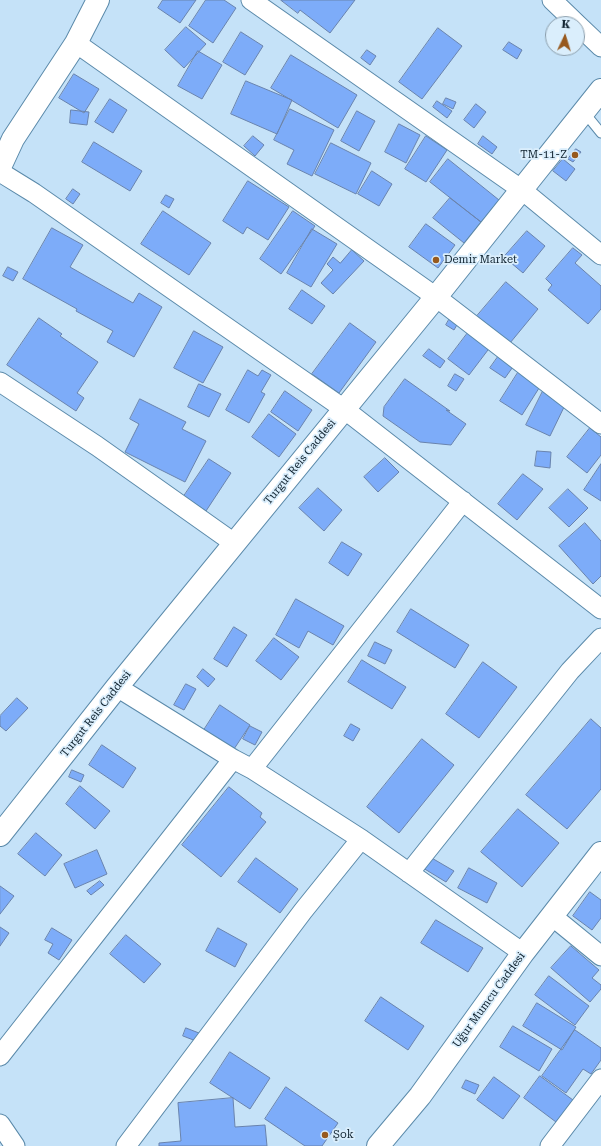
<!DOCTYPE html>
<meta charset="utf-8">
<style>
body{margin:0}
#map{position:relative;width:601px;height:1146px;overflow:hidden;background:#c5e2f8;font-family:"Roboto Serif",serif}
canvas{display:block}
.north{position:absolute;left:545px;top:16px;width:40px;height:40px;box-sizing:border-box;background:#daeefc;border:1px solid #8a9dab;border-radius:50%;rotate:4deg;font-size:11px;font-weight:700;line-height:16px;text-align:center;color:#112431}
.north::after{content:'';display:block;margin:auto;width:14px;height:18px;background:#97591e;clip-path:polygon(50% 0,100% 100%,50% 72%,0 100%)}
</style>
<div id="map">
<canvas width="601" height="1146"></canvas>
<div class="north">K</div>
</div>
<script>
const c = document.querySelector('canvas').getContext('2d');
c.lineJoin = 'round';
function paint(path, color) { c.fillStyle = color; c.fill(path, 'evenodd'); }
function strokePath(path, color, width, dash) { c.strokeStyle = color; c.lineWidth = width; c.lineCap = dash ? 'butt' : 'round'; c.setLineDash(dash || []); c.stroke(path); }
function write(font, color, halo, rows, align = 'center') {
  c.font = font + ' "Roboto Serif",serif'; c.lineWidth = 3.5; c.setLineDash([]); c.textBaseline = 'middle'; c.strokeStyle = halo; c.fillStyle = color; for (const [text, x, y, turn = 0] of rows) {
    c.save(); c.translate(x, y); c.rotate((+turn || 0) * Math.PI / 180); c.textAlign = isNaN(turn) ? turn : align; if (halo) c.strokeText(text, 0, 0); c.fillText(text, 0, 0); c.restore();
  }
}
const building = new Path2D(`
 M163 0H196L180 23 158 8Z
 M206 0H224L236 8 213 43 189 26Z
 M281 0H355L330 33 300 10 298 13Z
 M186 27 206 44 184 68 165 50Z
 M438 28 462 46 422 99 399 82Z
 M241 32 263 46 245 75 223 62Z
 M509 42 522 50 517 59 503 50Z
 M367 50 376 56 370 65 361 58Z
 M198 51 222 65 202 99 178 86Z
 M291 55 357 95 338 128 271 88Z
 M74 74 99 89 84 113 59 98Z
 M246 81 292 100 277 134 231 114Z
 M446 98 456 102 453 109 443 104Z
 M110 99 127 110 113 133 95 122Z
 M437 101 452 111 447 118 433 107Z
 M476 104 486 112 474 128 464 120Z
 M290 109 334 130 312 176 287 164 294 150 274 140Z
 M71 110 89 112 87 125 70 123Z
 M357 111 375 121 359 151 341 141Z
 M399 124 420 135 406 163 385 152Z
 M253 136 264 145 255 156 244 146Z
 M426 136 447 150 426 182 405 169Z
 M483 136 497 147 492 154 478 144Z
 M94 142 142 171 130 191 82 162Z
 M331 143 371 163 356 194 315 174Z
 M576 149 581 152 573 162 568 159Z
 M448 159 499 200 481 222 430 182Z
 M563 159 575 169 566 181 553 171Z
 M372 171 392 184 379 206 358 194Z
 M248 181 289 207 268 240 247 227 243 234 223 221Z
 M73 189 80 194 73 204 66 199Z
 M166 195 174 199 169 208 161 203Z
 M450 198 481 222 464 243 433 218Z
 M163 211 211 243 189 275 141 244Z
 M293 211 315 226 281 274 260 259Z
 M426 224 455 245 438 268 409 247Z
 M52 228 83 245 70 267 133 303 139 293 162 307 134 357 107 342 113 331 76 311 77 309 23 279Z
 M312 229 337 244 311 287 287 273Z
 M527 231 545 246 523 273 504 257Z
 M573 248 582 255 575 263 601 286V309L588 324 548 290 552 285 546 279Z
 M352 250 364 261 333 294 321 283 333 270 327 264 333 257 340 263Z
 M8 267 18 272 13 281 3 276Z
 M506 282 538 309 510 343 477 316Z
 M302 290 325 306 312 324 289 309Z
 M39 318 62 334 60 336 98 362 77 393 84 398 76 411 7 365Z
 M450 318 458 323 454 330 446 325Z
 M350 323 376 342 339 393 312 374Z
 M470 330 491 346 469 375 448 359Z
 M194 331 223 347 203 383 174 368Z
 M429 349 445 361 440 368 423 356Z
 M500 354 515 364 505 378 490 368Z
 M248 370 258 376 262 370 271 375 261 392 265 394 249 423 226 410Z
 M519 371 541 385 522 415 500 401Z
 M455 374 464 379 456 391 448 386Z
 M405 379 450 411 446 410 466 424 451 445 420 442 383 416 384 407Z
 M199 384 221 394 209 417 188 407Z
 M285 391 312 410 298 431 271 412Z
 M543 391 566 403 550 436 526 425Z
 M140 399 186 422 182 429 206 441 185 482 125 452 139 424 130 419Z
 M269 414 296 434 279 457 252 437Z
 M590 428 601 437V455L587 473 567 457Z
 M537 451 551 452 550 468 535 466Z
 M385 458 399 472 378 492 364 477Z
 M209 459 231 473 206 511 184 496Z
 M601 464V501L584 490Z
 M523 474 543 489 517 520 498 504Z
 M318 488 342 510 324 531 299 508Z
 M568 489 588 508 569 527 549 508Z
 M585 523 601 541V576L593 584 559 546Z
 M342 542 362 554 348 576 329 563Z
 M296 599 344 626 333 645 308 631 299 648 276 635Z
 M411 609 469 645 455 668 397 632Z
 M234 627 247 635 227 667 214 659Z
 M274 638 299 657 281 680 256 661Z
 M375 642 392 650 385 664 368 656Z
 M362 660 406 687 392 709 348 682Z
 M483 662 517 687 479 738 446 714Z
 M203 669 215 679 208 687 197 677Z
 M186 684 196 689 184 710 174 705Z
 M17 698 28 708 6 731 0 726V716Z
 M220 705 250 725 234 749 204 730Z
 M591 719 601 728V789L567 829 526 795Z
 M351 724 360 729 353 741 344 736Z
 M250 726 262 732 255 745 243 739Z
 M422 739 454 765 399 833 367 807Z
 M102 745 136 768 123 788 89 765Z
 M72 770 84 775 81 782 69 777Z
 M80 786 110 811 95 829 66 804Z
 M229 787 262 813 260 817 266 822 221 877 182 845Z
 M518 809 559 843 522 887 481 852Z
 M36 833 62 855 45 876 18 854Z
 M97 850 107 874 75 888 64 864Z
 M430 857 454 871 446 882 423 868Z
 M256 858 298 889 280 913 238 882Z
 M469 868 497 883 487 903 458 888Z
 M100 881 104 885 91 895 87 891Z
 M0 886 14 896 0 914Z
 M590 892 601 900V918L592 930 573 916Z
 M436 920 483 948 468 972 421 943Z
 M0 927 9 933 0 946Z
 M52 928 72 940 59 960 48 953 53 944 45 940Z
 M218 928 247 944 235 967 206 951Z
 M126 935 161 964 144 983 110 954Z
 M571 946 599 970 592 978 601 985V989L590 1002 551 968Z
 M549 976 589 1006 575 1025 535 995Z
 M381 997 424 1026 408 1050 365 1021Z
 M537 1003 576 1027 562 1050 523 1026Z
 M513 1026 552 1049 539 1071 500 1047Z
 M186 1028 199 1033 196 1041 183 1036Z
 M575 1030 601 1048V1060L591 1074 583 1069 566 1093 542 1076Z
 M230 1052 270 1078 250 1109 210 1083Z
 M540 1076 573 1100 556 1122 524 1098Z
 M494 1077 520 1096 503 1119 477 1100Z
 M466 1080 479 1085 475 1094 462 1088Z
 M286 1087 338 1123 322 1146H305L265 1119Z
 M233 1098 235 1127 265 1125 267 1146H159V1143L181 1141 178 1103Z`);
paint(building, '#7dacf9');
strokePath(building, '#6983ad', 1);
const lane = new Path2D(`
 M584 112 601 133`);
const street = new Path2D(`
 M251 0 522 190 601 255
 M552 0 577 24
 M577 24 601 47
 M76 43 436 297 601 424
 M0 172 34 193 344 409 601 609
 M0 382 97 446 234 543
 M117 687 233 759 252 769 361 839 523 953
 M252 769 463 501
 M409 873 570 671 601 638
 M552 916 601 956
 M0 1056 233 759
 M0 1124 15 1146
 M126 1146 303 911 361 839
 M550 1146 601 1079`);
const secondary = new Path2D(`
 M0 167 13 139 76 43 98 0
 M0 835 117 687 436 297 601 90
 M378 1146 420 1096 523 953 601 853`);
strokePath(lane, '#5b8aaa', 11);
strokePath(street, '#5b8aaa', 21);
strokePath(secondary, '#5b8aaa', 24);
strokePath(lane, '#fff', 9);
strokePath(street, '#fff', 19);
strokePath(secondary, '#fff', 22);
for (const [x, y, r, color] of [
 [575,155,4,"#97591e"],
 [436,260,4,"#97591e"],
 [325,1135,4,"#97591e"]
]) { const dot = new Path2D(); dot.arc(x, y, r, 0, 2 * Math.PI); c.fillStyle = color; c.fill(dot); strokePath(dot, '#daeefc', 1.5); }
write('11px', '#112431', '#daeefc', [
 ["TM-11-Z",567,155,"right"],
 ["Demir Market",444,260],
 ["Şok",333,1135]
], 'left');
write('11px', '#112431', '#daeefc', [
 ["Turgut Reis Caddesi",300,462,-51],
 ["Turgut Reis Caddesi",96,714,-52],
 ["Uğur Mumcu Caddesi",489,1000,-54]
]);
</script>
